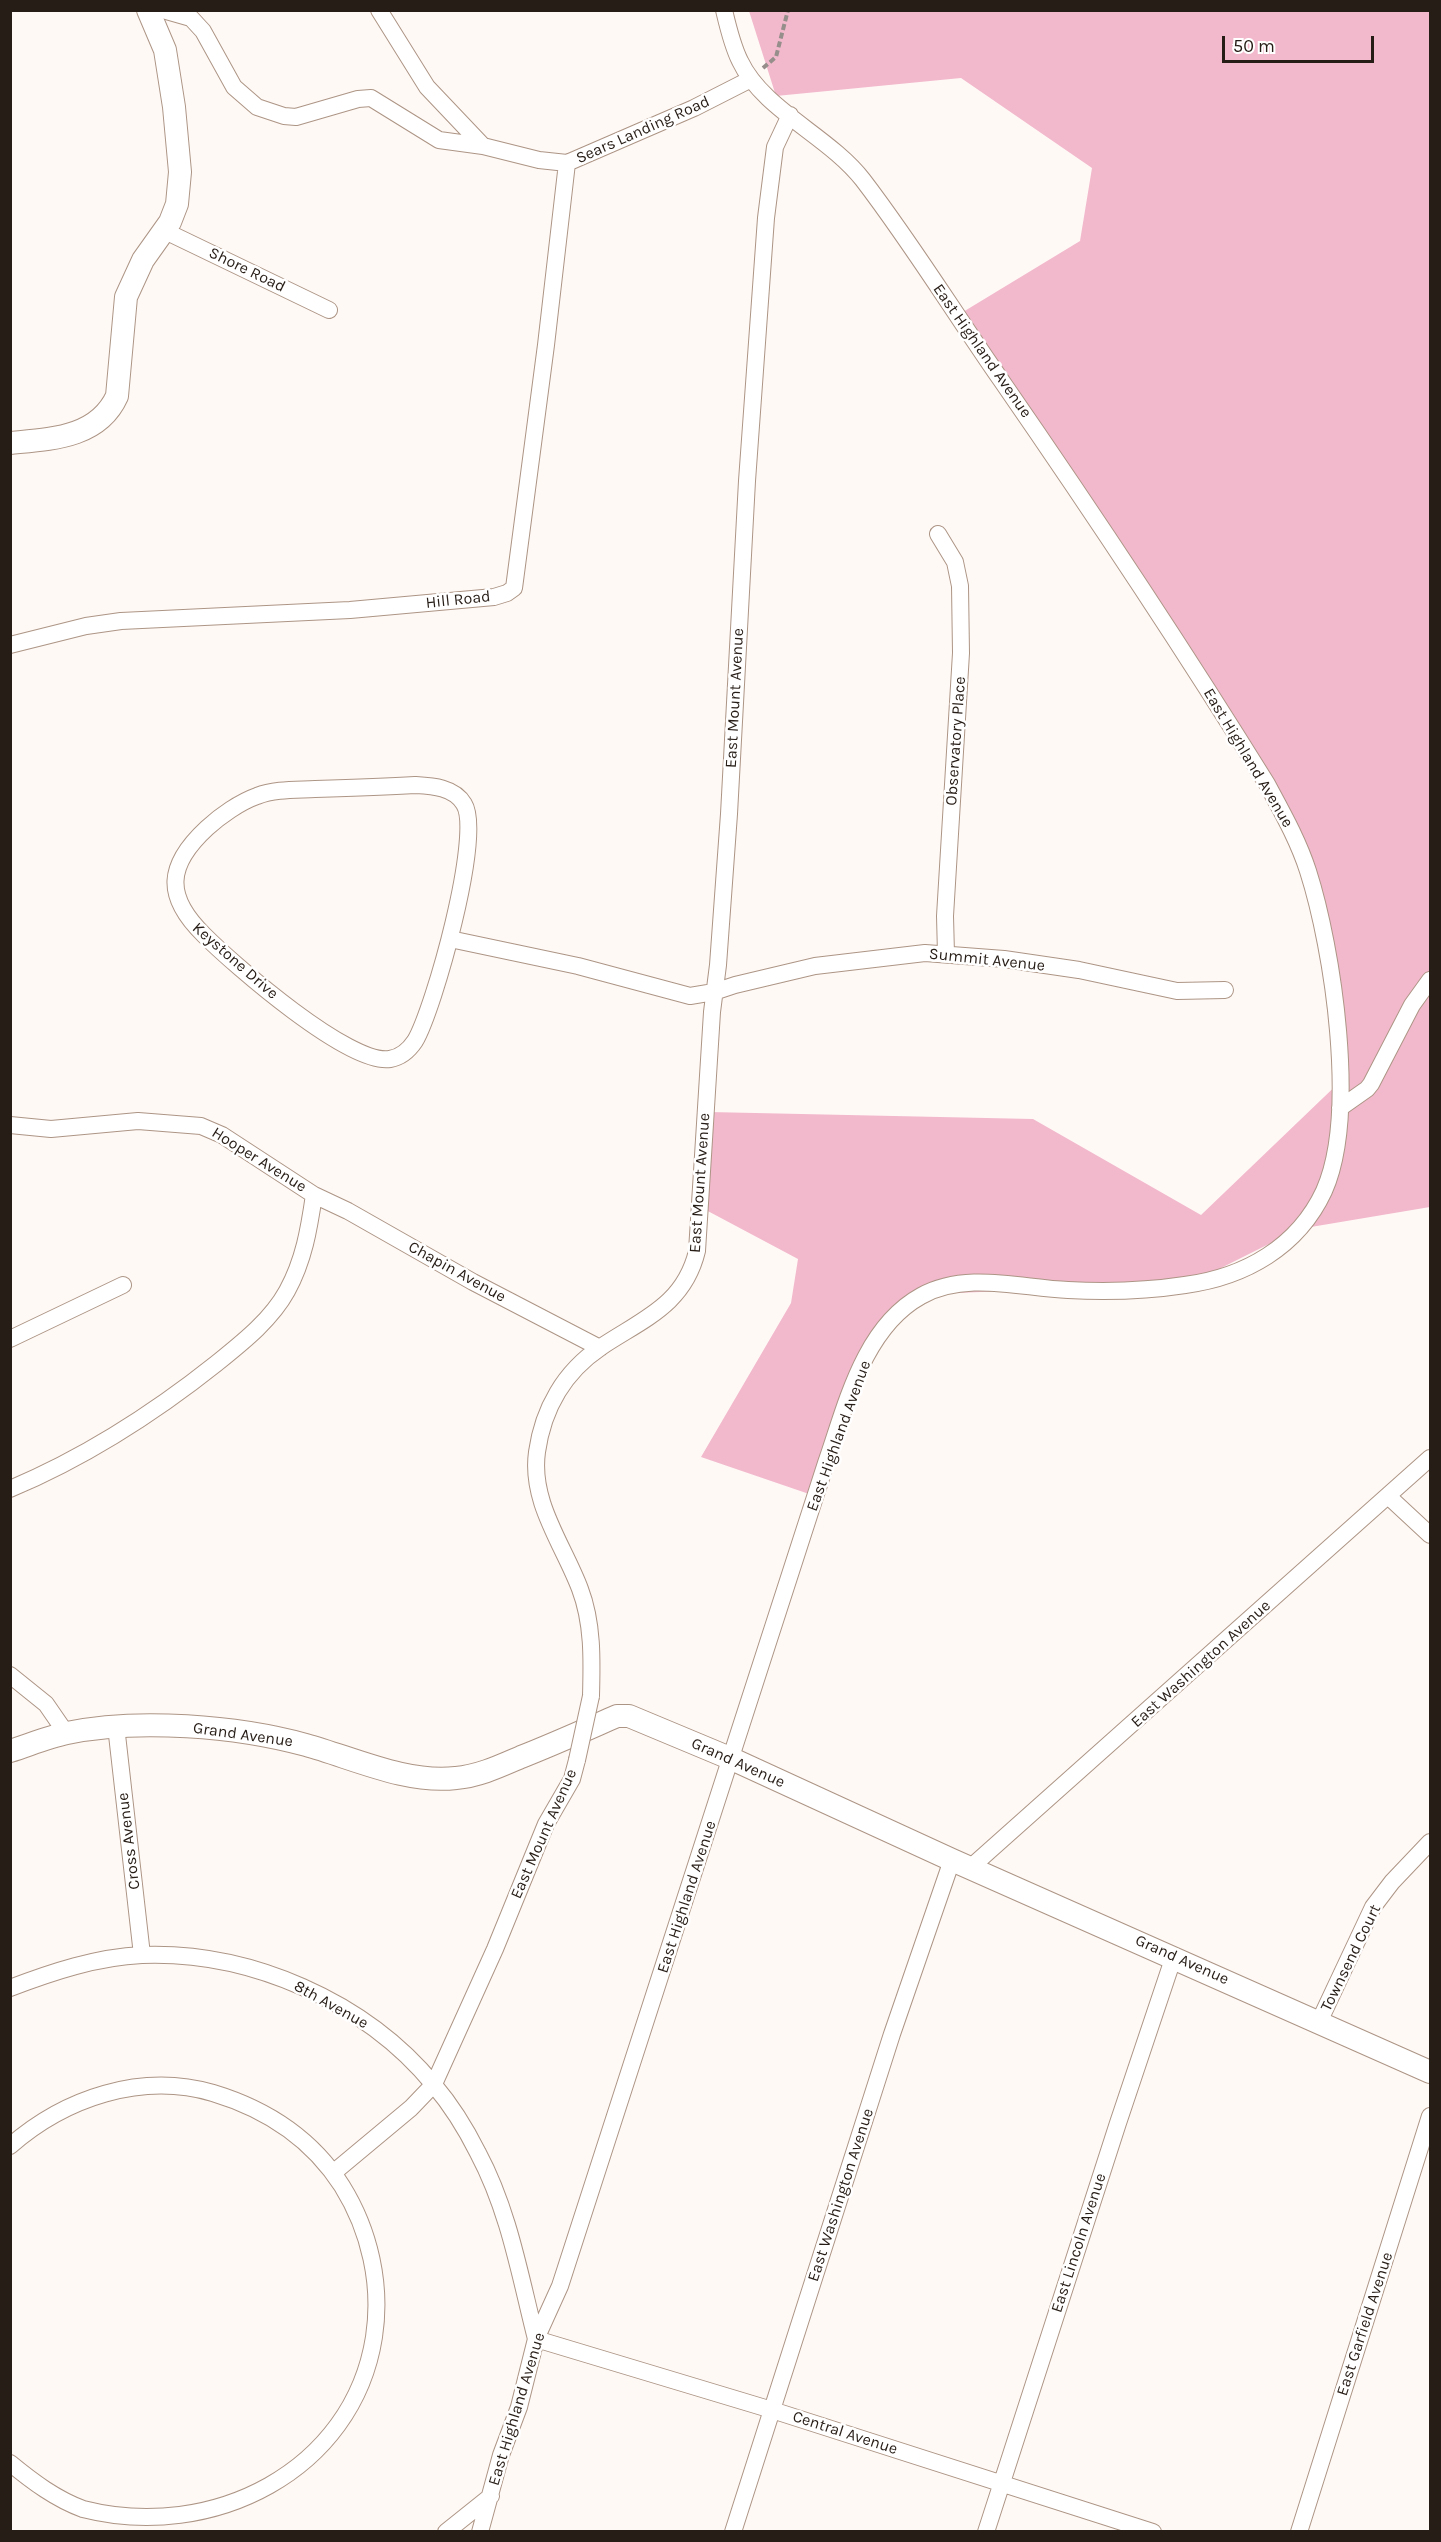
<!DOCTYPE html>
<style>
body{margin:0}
#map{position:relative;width:1441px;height:2542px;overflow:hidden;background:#fff9f6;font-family:Karla,sans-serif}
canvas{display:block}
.frame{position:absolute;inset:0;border:12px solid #271d17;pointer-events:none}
.scale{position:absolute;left:1222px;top:36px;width:152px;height:27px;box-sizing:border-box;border:3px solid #271d17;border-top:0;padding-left:8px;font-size:18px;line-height:21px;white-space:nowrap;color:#271d17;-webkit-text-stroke:4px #fff;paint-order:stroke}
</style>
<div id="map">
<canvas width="1441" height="2542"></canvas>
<div class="frame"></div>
<div class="scale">50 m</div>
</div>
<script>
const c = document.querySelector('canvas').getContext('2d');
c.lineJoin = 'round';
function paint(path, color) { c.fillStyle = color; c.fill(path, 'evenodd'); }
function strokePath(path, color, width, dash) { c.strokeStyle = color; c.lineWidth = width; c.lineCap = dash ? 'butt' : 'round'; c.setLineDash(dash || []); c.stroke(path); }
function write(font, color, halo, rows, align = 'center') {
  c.font = font + ' Karla,sans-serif'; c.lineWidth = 5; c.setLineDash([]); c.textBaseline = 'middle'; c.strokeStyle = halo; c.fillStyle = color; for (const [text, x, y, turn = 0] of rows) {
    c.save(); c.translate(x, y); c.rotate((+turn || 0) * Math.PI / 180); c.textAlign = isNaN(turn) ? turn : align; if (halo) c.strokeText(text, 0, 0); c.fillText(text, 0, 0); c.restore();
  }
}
paint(new Path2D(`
 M749 11H1430V1207L1299 1229 1189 1284 929 1294 862 1354 812 1495 701 1457 791 1303 798 1259 704 1209 709 1112 1033 1119 1201 1215 1348 1074 1295 841 958 315 1080 241 1092 168 961 78 776 96Z`), '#f2b9cd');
const street = new Path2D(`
 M163 10 191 18 203 31 234 87 257 107 284 116 296 117 358 99 371 98 439 140 483 146 539 160 567 163 694 108 751 79
 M379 10 427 87 483 146
 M165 231 329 310
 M938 534 955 562 960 586 961 653 945 916 946 954
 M10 645 86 626 121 621 350 610 494 597 507 593 514 588 546 345 567 163
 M415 785C432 786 454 787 464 804 483 834 434 1009 415 1041 409 1050 402 1057 390 1059 350 1066 234 965 204 935 164 896 167 865 207 828 220 816 240 802 257 796 275 789 296 790 315 789 349 788 382 787 415 785Z
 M450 939 578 966 690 996 714 992 735 985 815 966 925 953 1004 959 1079 970 1177 991 1225 990
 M1340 1108 1367 1089 1371 1084 1412 1005 1430 980
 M10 1125 51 1129 138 1121 201 1126 222 1135 314 1195C309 1229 304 1260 287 1291 271 1320 243 1342 217 1363 153 1414 86 1457 10 1489
 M314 1195 348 1211 473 1282 600 1348
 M10 1339 123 1285
 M1388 1496 1430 1535
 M10 1675 46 1704 66 1733
 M591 1696C592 1660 593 1623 580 1589 563 1544 530 1502 537 1452 543 1409 564 1372 601 1347 643 1319 684 1305 697 1251L712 1012 718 965 729 814 747 481 766 218 775 147 790 115
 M116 1726 142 1955
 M970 1868 1430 1458
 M10 1988C52 1972 97 1957 142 1955 250 1951 365 2001 434 2085 451 2105 466 2129 478 2153 509 2211 520 2276 536 2339
 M1319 2022 1373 1907 1392 1882 1430 1842
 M10 2146C65 2098 141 2072 213 2093 266 2109 312 2139 342 2186 370 2231 382 2285 374 2337 353 2471 212 2542 83 2509 56 2499 33 2482 10 2463
 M333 2173 411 2108 434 2084 495 1949 546 1824 572 1779 577 1760
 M536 2339 772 2410 1153 2532
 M446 2532 491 2496
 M480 2532 501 2455 519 2407 536 2339 560 2286 826 1463C846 1406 863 1328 921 1296 966 1271 1020 1288 1068 1290 1107 1292 1146 1291 1185 1285 1245 1277 1298 1247 1324 1191 1358 1115 1333 949 1308 871 1298 840 1282 812 1267 784 1182 647 1093 513 1001 380 955 314 912 244 863 180 829 136 763 110 740 61 732 45 728 27 724 10
 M733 2532 892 2034 952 1860
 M986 2532 1118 2123 1174 1956
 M1299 2532 1430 2116`);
const secondary = new Path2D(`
 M10 443C51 439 98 438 117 396L126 297 143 260 170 222 177 204 180 172 174 107 165 50 148 10
 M10 1751C29 1745 48 1737 67 1733 137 1718 237 1726 306 1745 353 1758 407 1784 456 1778 479 1776 500 1766 521 1757 554 1744 585 1730 617 1716H629L732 1759 952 1860 1430 2072`);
strokePath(street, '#ad9585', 18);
strokePath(secondary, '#ad9585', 24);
strokePath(new Path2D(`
 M763 68 776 57 788 10`), '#968e8a', 4, [6, 3]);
strokePath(street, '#fff', 16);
strokePath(secondary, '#fff', 22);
const streetBridge = new Path2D(`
 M577 1760 591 1696`);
strokePath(streetBridge, '#ad9585', 18, []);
strokePath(streetBridge, '#fff', 16);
write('16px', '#271d17', '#fff', [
 ["Sears Landing Road",643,130,-24],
 ["Shore Road",247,270,26],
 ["East Highland Avenue",982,351,55],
 ["Hill Road",458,600,-6],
 ["East Mount Avenue",735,698,-87],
 ["Observatory Place",956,741,-86],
 ["East Highland Avenue",1248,758,59],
 ["Summit Avenue",987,960,6],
 ["Keystone Drive",235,961,41],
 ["Hooper Avenue",259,1160,32],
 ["East Mount Avenue",700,1183,-86],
 ["Chapin Avenue",457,1272,29],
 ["East Highland Avenue",839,1436,-70],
 ["East Washington Avenue",1201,1664,-42],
 ["Grand Avenue",243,1735,8],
 ["Grand Avenue",738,1763,24],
 ["East Mount Avenue",544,1834,-66],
 ["Cross Avenue",129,1841,-97],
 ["East Highland Avenue",687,1897,-72],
 ["Townsend Court",1351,1958,-64],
 ["Grand Avenue",1182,1960,24],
 ["8th Avenue",331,2005,29],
 ["East Washington Avenue",841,2195,-72],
 ["East Lincoln Avenue",1079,2243,-72],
 ["East Garfield Avenue",1365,2324,-72],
 ["East Highland Avenue",517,2409,-73],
 ["Central Avenue",845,2433,18]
]);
</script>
